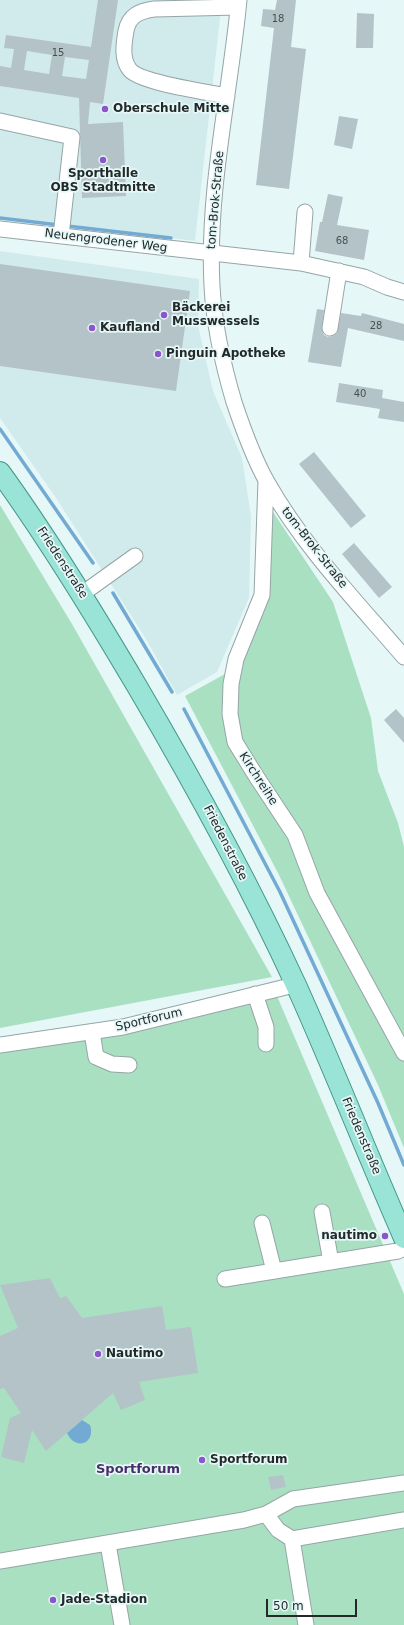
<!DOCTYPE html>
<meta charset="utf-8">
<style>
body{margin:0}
#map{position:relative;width:404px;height:1625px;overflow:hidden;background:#e6f7f8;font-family:"DejaVu Sans",sans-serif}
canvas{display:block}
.scale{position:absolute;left:266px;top:1599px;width:91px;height:18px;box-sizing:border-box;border:2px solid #232929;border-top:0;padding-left:5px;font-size:12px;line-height:14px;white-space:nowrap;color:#232929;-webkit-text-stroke:3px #e6f7f8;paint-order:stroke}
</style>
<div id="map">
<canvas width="404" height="1625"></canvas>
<div class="scale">50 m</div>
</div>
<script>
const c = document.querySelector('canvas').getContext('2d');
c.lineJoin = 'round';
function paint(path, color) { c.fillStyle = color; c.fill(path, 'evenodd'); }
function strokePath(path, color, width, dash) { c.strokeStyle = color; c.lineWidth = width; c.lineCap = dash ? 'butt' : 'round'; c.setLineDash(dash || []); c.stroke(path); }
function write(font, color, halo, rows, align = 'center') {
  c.font = font + ' "DejaVu Sans",sans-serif'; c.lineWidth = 3.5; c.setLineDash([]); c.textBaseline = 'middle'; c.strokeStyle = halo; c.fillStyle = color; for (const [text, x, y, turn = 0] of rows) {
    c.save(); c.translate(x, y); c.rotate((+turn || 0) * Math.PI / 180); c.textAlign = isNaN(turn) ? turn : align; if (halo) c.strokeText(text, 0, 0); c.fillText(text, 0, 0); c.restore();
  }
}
paint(new Path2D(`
 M0 0H222L195 241 0 217Z
 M0 251 199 279 198 325 213 391 242 458 251 516 249 598 217 672 177 695 146 639 56 498 0 418Z`), '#d1ebed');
paint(new Path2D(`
 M0 505 72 624 272 977 0 1028Z
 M271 509 333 602 371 718 378 771 398 823 404 847V1148L378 1085 279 875 185 696 225 674 264 595Z
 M277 996 404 1294V1625H0V1046Z`), '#a9e0c2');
paint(new Path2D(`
 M82 1420 90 1425C96 1444 75 1451 67 1433Z`), '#73aad3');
strokePath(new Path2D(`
 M0 218 59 225
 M67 226 171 238
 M0 429 93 563
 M113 593 172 692
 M184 709 280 892 378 1103 404 1165`), '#73aad3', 3.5);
paint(new Path2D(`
 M98 0H118L103 104 90 102 88 124 123 122 126 196 82 198 79 98 0 86V66L11 68 14 49 4 48 6 35 91 47ZM27 51 52 55 49 74 24 70ZM65 57 89 60 86 79 62 76Z
 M277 0H296L291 47 306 49 289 189 256 185 274 28 261 26 263 9 275 10Z
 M357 13 374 14 373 48H356Z
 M339 116 358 119 352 149 334 145Z
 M328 194 343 197 337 225 369 230 364 260 315 251 320 222H322Z
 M0 264 190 291 176 391 0 366Z
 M317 309 324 310 322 331 324 335 328 337 333 336 337 333 341 313 361 316 362 313 404 324V341L348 328 341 367 308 362Z
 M339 383 383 390 382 398 404 402V422L378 418 380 409 336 402Z
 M314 452 366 516 351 528 299 464Z
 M354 543 392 587 379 598 342 554Z
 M396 709 404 718V743L384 720Z
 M50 1278 60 1298 66 1296 82 1318 162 1306 166 1330 191 1327 198 1373 139 1382 145 1400 121 1410 113 1393 46 1451 32 1430 24 1463 1 1457 10 1418 21 1413 4 1388 0 1389V1336L18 1328 0 1285Z
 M283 1475 286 1487 271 1490 268 1477Z`), '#b4c3c8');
const minor = new Path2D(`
 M239 0C230 95 207 190 212 286 214 325 223 365 234 402 243 429 253 457 267 482 303 546 356 601 404 657
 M227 96C208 92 141 83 130 70 121 59 124 43 126 31 129 15 140 11 154 9L238 7
 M0 121 72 137 61 236
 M0 229 301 263 364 277 387 287 404 292
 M301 263 305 212
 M330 328 339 271
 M266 480 262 595 236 659 231 684 230 714 235 742 256 776 295 835 317 893 404 1053
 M82 594 135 556
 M255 994 266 1027V1044
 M92 1032 96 1057 112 1064 129 1065
 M0 1045 123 1027 286 987 295 983
 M322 1212 331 1262
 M262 1223 274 1271
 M225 1279 398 1251 404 1248
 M266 1514 293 1499 404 1483
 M292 1539 306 1625
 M108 1544 122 1625
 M0 1561 244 1520 266 1514 278 1530 292 1539 404 1520`);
const major = new Path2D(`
 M0 472C50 541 95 615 138 688 195 785 249 883 296 985 334 1069 367 1154 404 1238`);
strokePath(minor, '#95a5a6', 17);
strokePath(major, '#449689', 22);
strokePath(minor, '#fff', 15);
strokePath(major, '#99e3d7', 20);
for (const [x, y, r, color] of [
 [105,109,4,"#8b55cc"],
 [103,160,4,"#8b55cc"],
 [164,315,4,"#8b55cc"],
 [92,328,4,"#8b55cc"],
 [158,354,4,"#8b55cc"],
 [385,1236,4,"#8b55cc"],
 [98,1354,4,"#8b55cc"],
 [202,1460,4,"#8b55cc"],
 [53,1600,4,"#8b55cc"]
]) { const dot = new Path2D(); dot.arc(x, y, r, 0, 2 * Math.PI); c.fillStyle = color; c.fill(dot); strokePath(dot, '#e6f7f8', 1.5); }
write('10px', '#475051', null, [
 ["18",278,19],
 ["15",58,53],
 ["68",342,241],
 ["28",376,326],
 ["40",360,394]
]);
write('bold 12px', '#232929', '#e6f7f8', [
 ["Oberschule Mitte",113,109],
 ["Sporthalle",103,174,"center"],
 ["OBS Stadtmitte",103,188,"center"],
 ["Bäckerei",172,308],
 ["Musswessels",172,322],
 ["Kaufland",100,328],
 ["Pinguin Apotheke",166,354],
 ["nautimo",377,1236,"right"],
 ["Nautimo",106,1354],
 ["Sportforum",210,1460],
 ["Jade-Stadion",61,1600]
], 'left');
write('12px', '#232929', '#e6f7f8', [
 ["tom-Brok-Straße",216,200,-85],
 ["Neuengrodener Weg",106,241,7],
 ["tom-Brok-Straße",314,548,52],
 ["Friedenstraße",62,563,57],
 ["Kirchreihe",258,779,57],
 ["Friedenstraße",225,843,63],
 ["Sportforum",149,1020,-13],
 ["Friedenstraße",361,1136,67]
]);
write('bold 13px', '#482e69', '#e6f7f8', [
 ["Sportforum",138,1470]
]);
</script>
